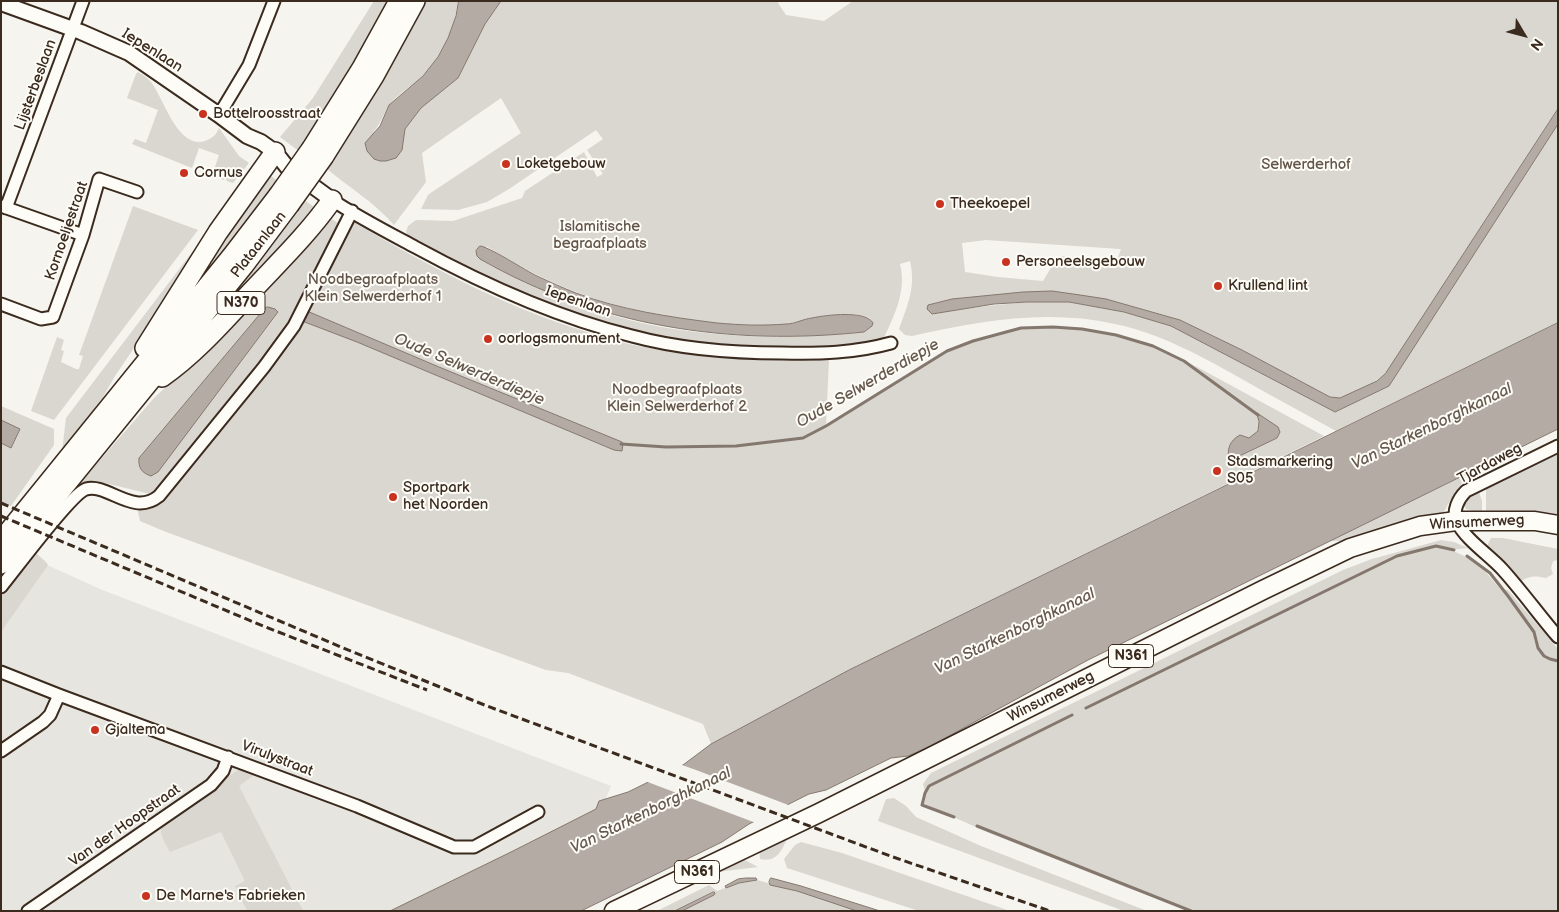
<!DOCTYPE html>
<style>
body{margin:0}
#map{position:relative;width:1559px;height:912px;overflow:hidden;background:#f5f4ee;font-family:"Balsamiq Sans",sans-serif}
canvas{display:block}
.frame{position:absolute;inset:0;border:2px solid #3b2a1e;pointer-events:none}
.north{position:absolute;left:1499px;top:10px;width:50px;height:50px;-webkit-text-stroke:4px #fdfcf7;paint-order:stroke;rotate:127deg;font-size:14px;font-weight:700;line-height:20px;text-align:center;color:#3b2a1e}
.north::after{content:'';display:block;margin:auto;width:18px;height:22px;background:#3b2a1e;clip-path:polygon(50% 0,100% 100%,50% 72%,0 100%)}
</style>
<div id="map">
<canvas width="1559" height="912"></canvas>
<div class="frame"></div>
<div class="north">N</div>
</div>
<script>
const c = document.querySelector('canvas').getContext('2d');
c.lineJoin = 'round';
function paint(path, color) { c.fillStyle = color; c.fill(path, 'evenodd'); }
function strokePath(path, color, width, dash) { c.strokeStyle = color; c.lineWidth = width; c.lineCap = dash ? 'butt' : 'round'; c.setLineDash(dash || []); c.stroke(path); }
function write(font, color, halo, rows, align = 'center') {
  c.font = font + ' "Balsamiq Sans",sans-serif'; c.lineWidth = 4; c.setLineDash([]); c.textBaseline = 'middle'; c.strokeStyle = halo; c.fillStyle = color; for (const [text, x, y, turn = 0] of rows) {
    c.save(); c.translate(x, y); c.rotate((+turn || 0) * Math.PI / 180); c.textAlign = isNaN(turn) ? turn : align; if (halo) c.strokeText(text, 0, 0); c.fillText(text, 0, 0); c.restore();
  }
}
paint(new Path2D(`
 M34 559 100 589 611 786 600 813 402 911H1V601Z`), '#e7e5df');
paint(new Path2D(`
 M374 1H391L368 46 300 152 280 137 313 98Z
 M423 1H459C454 29 442 58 421 77 411 87 397 94 389 105 383 114 381 124 373 132L405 129 421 108 458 78 485 24 501 1H779L778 3 786 15 824 21 853 1H1558V109L1385 374C1378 381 1348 397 1338 398 1336 398 1333 397 1330 397L1242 350 1180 320 1106 299 982 297 938 302 927 309 930 312 1027 302H1069L1124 312 1171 326 1335 412 1389 386 1558 124V323L1336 431C1304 413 1271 396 1240 378 1201 356 1159 333 1115 324 1047 309 979 321 912 336L905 335 899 329C908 304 916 287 910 261L900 264C907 291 894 316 883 340 773 362 652 344 547 307 532 301 517 292 503 285 472 270 441 256 410 241L406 232 408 226 416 220 453 221 522 198 525 191 584 152 597 177 603 174 587 150 603 139 596 130 509 189 487 202 458 210 421 209 428 195 432 192 521 133 501 98 422 153 426 182 394 225C375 203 350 188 327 169L381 83ZM986 240 1120 249H1121L1117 260 1058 256 1043 281 998 277 965 272 962 243ZM486 246C571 302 672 327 774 325 805 324 839 306 870 318L872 326 864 332C781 340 692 339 611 315 568 302 528 283 488 264Z
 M138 72C143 75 148 78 151 82 164 99 178 150 205 141 213 138 216 135 219 128L239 156 249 163 233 183 227 181 225 178 224 180 212 176 219 155 199 148 192 168 132 144 135 139 146 143 158 110 127 98 136 74Z
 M256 168 115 376 103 397 62 452 66 418Z
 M266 172 280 183 163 331Z
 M304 200 320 211 185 349Z
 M133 206 198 230 54 420 31 411 57 337 64 340 61 350 64 351 61 362 76 369H79L83 356 79 355Z
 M328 216 339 224 283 336 154 495 101 482H88L74 490 154 398 206 350ZM268 307 278 313 184 436 139 458 265 308Z
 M352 221C425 264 500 305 581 330 598 336 615 341 633 345 669 352 705 355 742 358 771 359 800 363 829 359L826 426 947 351 1004 331 1021 328 1053 327 1082 329 1116 335 1153 346 1199 368 1324 436 849 670 711 744 703 724 568 673 546 670 166 532 140 521 137 508 157 506 267 372 302 321 357 342 614 450 621 442 439 367 307 311ZM1257 413 1280 432 1277 438 1229 461 1244 436 1249 438 1258 431 1259 422Z
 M1 406 54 429V445L11 506 1 502V443L11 448 20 429 1 420Z
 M1558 453V518L1486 511V486Z
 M1468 474 1448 504 1444 512 1397 524 1356 541H1328Z
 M1478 489 1482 501V511H1473L1466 509 1462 503 1463 500Z
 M1491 538H1503L1558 549V560L1553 561 1551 568 1553 574 1546 578C1534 575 1528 576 1518 583L1487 546Z
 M1441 540 1454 542 1468 548 1451 550 1471 559 1485 571 1501 590H1508L1558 649V911H1194L1128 888 987 832 922 803 925 792 923 784 931 773 1343 570 1372 559Z
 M36 553 46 562 48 565 1 632V597Z
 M238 770H242L254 775 239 786 303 911H247L235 886 245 881 221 832 170 852C165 843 158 833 162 822Z
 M894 798 906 806 916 817 981 846 1147 911H1124L878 821 886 799Z
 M789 835C782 849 778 863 760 859L759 849Z
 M801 842 842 853 1010 911H919L787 868 784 859 795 845Z
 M741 858 758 867 709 873Z
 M757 880 797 891 857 911H682L714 895V892L675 911H657L709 885 717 891 739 883Z`), '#dad6d0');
const water = new Path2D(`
 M459 1H501L485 24 458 78 421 108 405 129 402 150 396 158 386 161H380L374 159 367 151 365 143 380 126 389 105 423 76 438 57 448 38 456 16Z
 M1558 109V124L1389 386 1335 412 1171 326 1124 312 1069 302H1027L994 304 932 314 927 309 928 305 952 299 1023 292 1052 291 1080 295 1106 299 1180 320 1242 350 1330 397 1340 398 1377 381 1385 374Z
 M480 246C488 246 526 271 537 276 550 282 563 288 576 293 621 310 669 317 717 323 740 325 763 326 786 324 795 324 803 319 812 318 826 315 866 310 873 323L872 326 864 332C730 346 599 327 480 259L477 256 476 251Z
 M268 307 275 309 278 312 158 472 151 476C142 473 138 468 139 458L265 308Z
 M307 311 439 367 622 442 623 444 622 451 614 450 357 342 302 321Z
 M1558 323V429L1088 660 927 748 908 756 891 758 826 790 809 794 749 824 722 842 581 911H390L511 852 596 809 599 801 628 792 683 765 711 744 849 670Z
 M1257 413 1278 427 1280 432 1277 438 1229 461C1227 449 1229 441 1240 435L1249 438 1258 431 1259 422Z
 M1 420 20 429 11 448 1 443Z
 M746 878H756L757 880 739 883 726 888 725 886 738 879Z
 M771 878 801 886 880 911H857L797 891 770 885 769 882Z
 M714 892 715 893 714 895 682 911H675Z`);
paint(water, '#b4aca4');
strokePath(water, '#84786e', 1);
paint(new Path2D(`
 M679 764 696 770 791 806 756 823 645 781Z`), '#f5f4ee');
strokePath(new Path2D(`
 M621 444 666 447 736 446 803 438 826 426 947 351 973 341 1021 328 1053 327 1082 329 1116 335 1153 346 1184 361 1258 415
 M1467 556 1490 573 1508 596 1534 632 1538 648 1544 656 1550 659 1558 661
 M1086 708 1397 556 1436 546 1454 550
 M954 817 922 805 925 793 929 786 1072 715
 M977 826 1191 911`), '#84786e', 3);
const minor = new Path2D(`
 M219 115 249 65 274 1
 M332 200C358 217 387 232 415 247 483 284 555 317 632 336 680 349 733 353 782 353 819 354 855 353 891 343
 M1 206 83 235
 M6 208 83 1
 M1 304 41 319 53 317 83 235 99 179 137 192
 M1558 446 1466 491C1458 499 1452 511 1457 522 1465 539 1489 555 1502 569 1522 591 1539 615 1558 637
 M1 587C15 570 71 494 86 489 108 483 133 517 159 496L264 367 294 326 352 211
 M1 672 59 695 357 806 454 847H474L538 812
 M1 751 43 722 50 715 59 695
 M28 911 211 785 223 771 228 757`);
const tertiary = new Path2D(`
 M1 3 81 32 129 53 219 115 247 136 261 142 275 152 287 167 332 200`);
const primary = new Path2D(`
 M614 911 819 813 1263 590 1350 548 1420 526 1456 521H1535L1558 525`);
const trunk = new Path2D(`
 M312 148 362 68 399 1
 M324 156 374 76 415 1
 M145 348 218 232 275 152
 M162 377C196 353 223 322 251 292 279 262 308 234 332 200
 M1 541 232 256 278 196
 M1 564 244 265 289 205`);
strokePath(minor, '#3b2a1e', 15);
strokePath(tertiary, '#3b2a1e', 18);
strokePath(primary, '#3b2a1e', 21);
strokePath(trunk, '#3b2a1e', 22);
strokePath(minor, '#fdfcf7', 11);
strokePath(tertiary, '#fdfcf7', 14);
strokePath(primary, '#fdfcf7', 18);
strokePath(trunk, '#fdfcf7', 19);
strokePath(new Path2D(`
 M1 503 341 647 487 706 893 857 1050 911
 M1 516 263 626 427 690`), '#3b2a1e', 3, [8, 4]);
const trunkBridge = new Path2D(`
 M278 196 312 148
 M289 205 324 156`);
strokePath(trunkBridge, '#3b2a1e', 22, []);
strokePath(trunkBridge, '#fdfcf7', 19);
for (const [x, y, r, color] of [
 [203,114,5,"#c8321e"],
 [506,164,5,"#c8321e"],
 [184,173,5,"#c8321e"],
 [940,204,5,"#c8321e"],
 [1006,262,5,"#c8321e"],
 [1218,286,5,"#c8321e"],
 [488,339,5,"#c8321e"],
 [1217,471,5,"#c8321e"],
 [393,497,5,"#c8321e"],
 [95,730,5,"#c8321e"],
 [146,896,5,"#c8321e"]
]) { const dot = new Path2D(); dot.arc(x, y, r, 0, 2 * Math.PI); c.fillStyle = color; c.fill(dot); strokePath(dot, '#fdfcf7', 2); }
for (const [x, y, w] of [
 [241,303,48],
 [1131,656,45],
 [697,872,45]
]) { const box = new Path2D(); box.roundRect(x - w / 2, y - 11.5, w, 23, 4); c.fillStyle = '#fdfcf7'; c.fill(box); strokePath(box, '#3b2a1e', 1); }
write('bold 14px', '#3b2a1e', null, [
 ["N370",241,303],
 ["N361",1131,656],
 ["N361",697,872]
]);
write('15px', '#3b2a1e', '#fdfcf7', [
 ["Iepenlaan",152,51,32],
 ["Lijsterbeslaan",36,85,-70],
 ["Kornoeljestraat",67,231,-71],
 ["Plataanlaan",259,245,-52],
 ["Iepenlaan",578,302,19],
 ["Tjardaweg",1490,464,-28],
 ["Winsumerweg",1477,523,-3],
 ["Winsumerweg",1051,697,-27],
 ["Virulystraat",277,759,21],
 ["Van der Hoopstraat",125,826,-35]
]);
write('15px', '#3b2a1e', '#fdfcf7', [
 ["Bottelroosstraat",213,114],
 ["Loketgebouw",516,164],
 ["Cornus",194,173],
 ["Theekoepel",950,204],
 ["Personeelsgebouw",1016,262],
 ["Krullend lint",1228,286],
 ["oorlogsmonument",498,339],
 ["Stadsmarkering",1227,462],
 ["S05",1227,479],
 ["Sportpark",403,488],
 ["het Noorden",403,505],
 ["Gjaltema",105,730],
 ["De Marne's Fabrieken",156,896]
], 'left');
write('15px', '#63554a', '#fdfcf7', [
 ["Selwerderhof",1306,165],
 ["Islamitische",600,227],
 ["begraafplaats",600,244],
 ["Noodbegraafplaats",373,280],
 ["Klein Selwerderhof 1",373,297],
 ["Noodbegraafplaats",677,390],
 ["Klein Selwerderhof 2",677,407]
]);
write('italic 16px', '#65584d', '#fdfcf7', [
 ["Oude Selwerderdiepje",469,370,23],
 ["Oude Selwerderdiepje",868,384,-30],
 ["Van Starkenborghkanaal",1432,427,-26],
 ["Van Starkenborghkanaal",1015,632,-26],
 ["Van Starkenborghkanaal",651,811,-26]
]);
</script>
